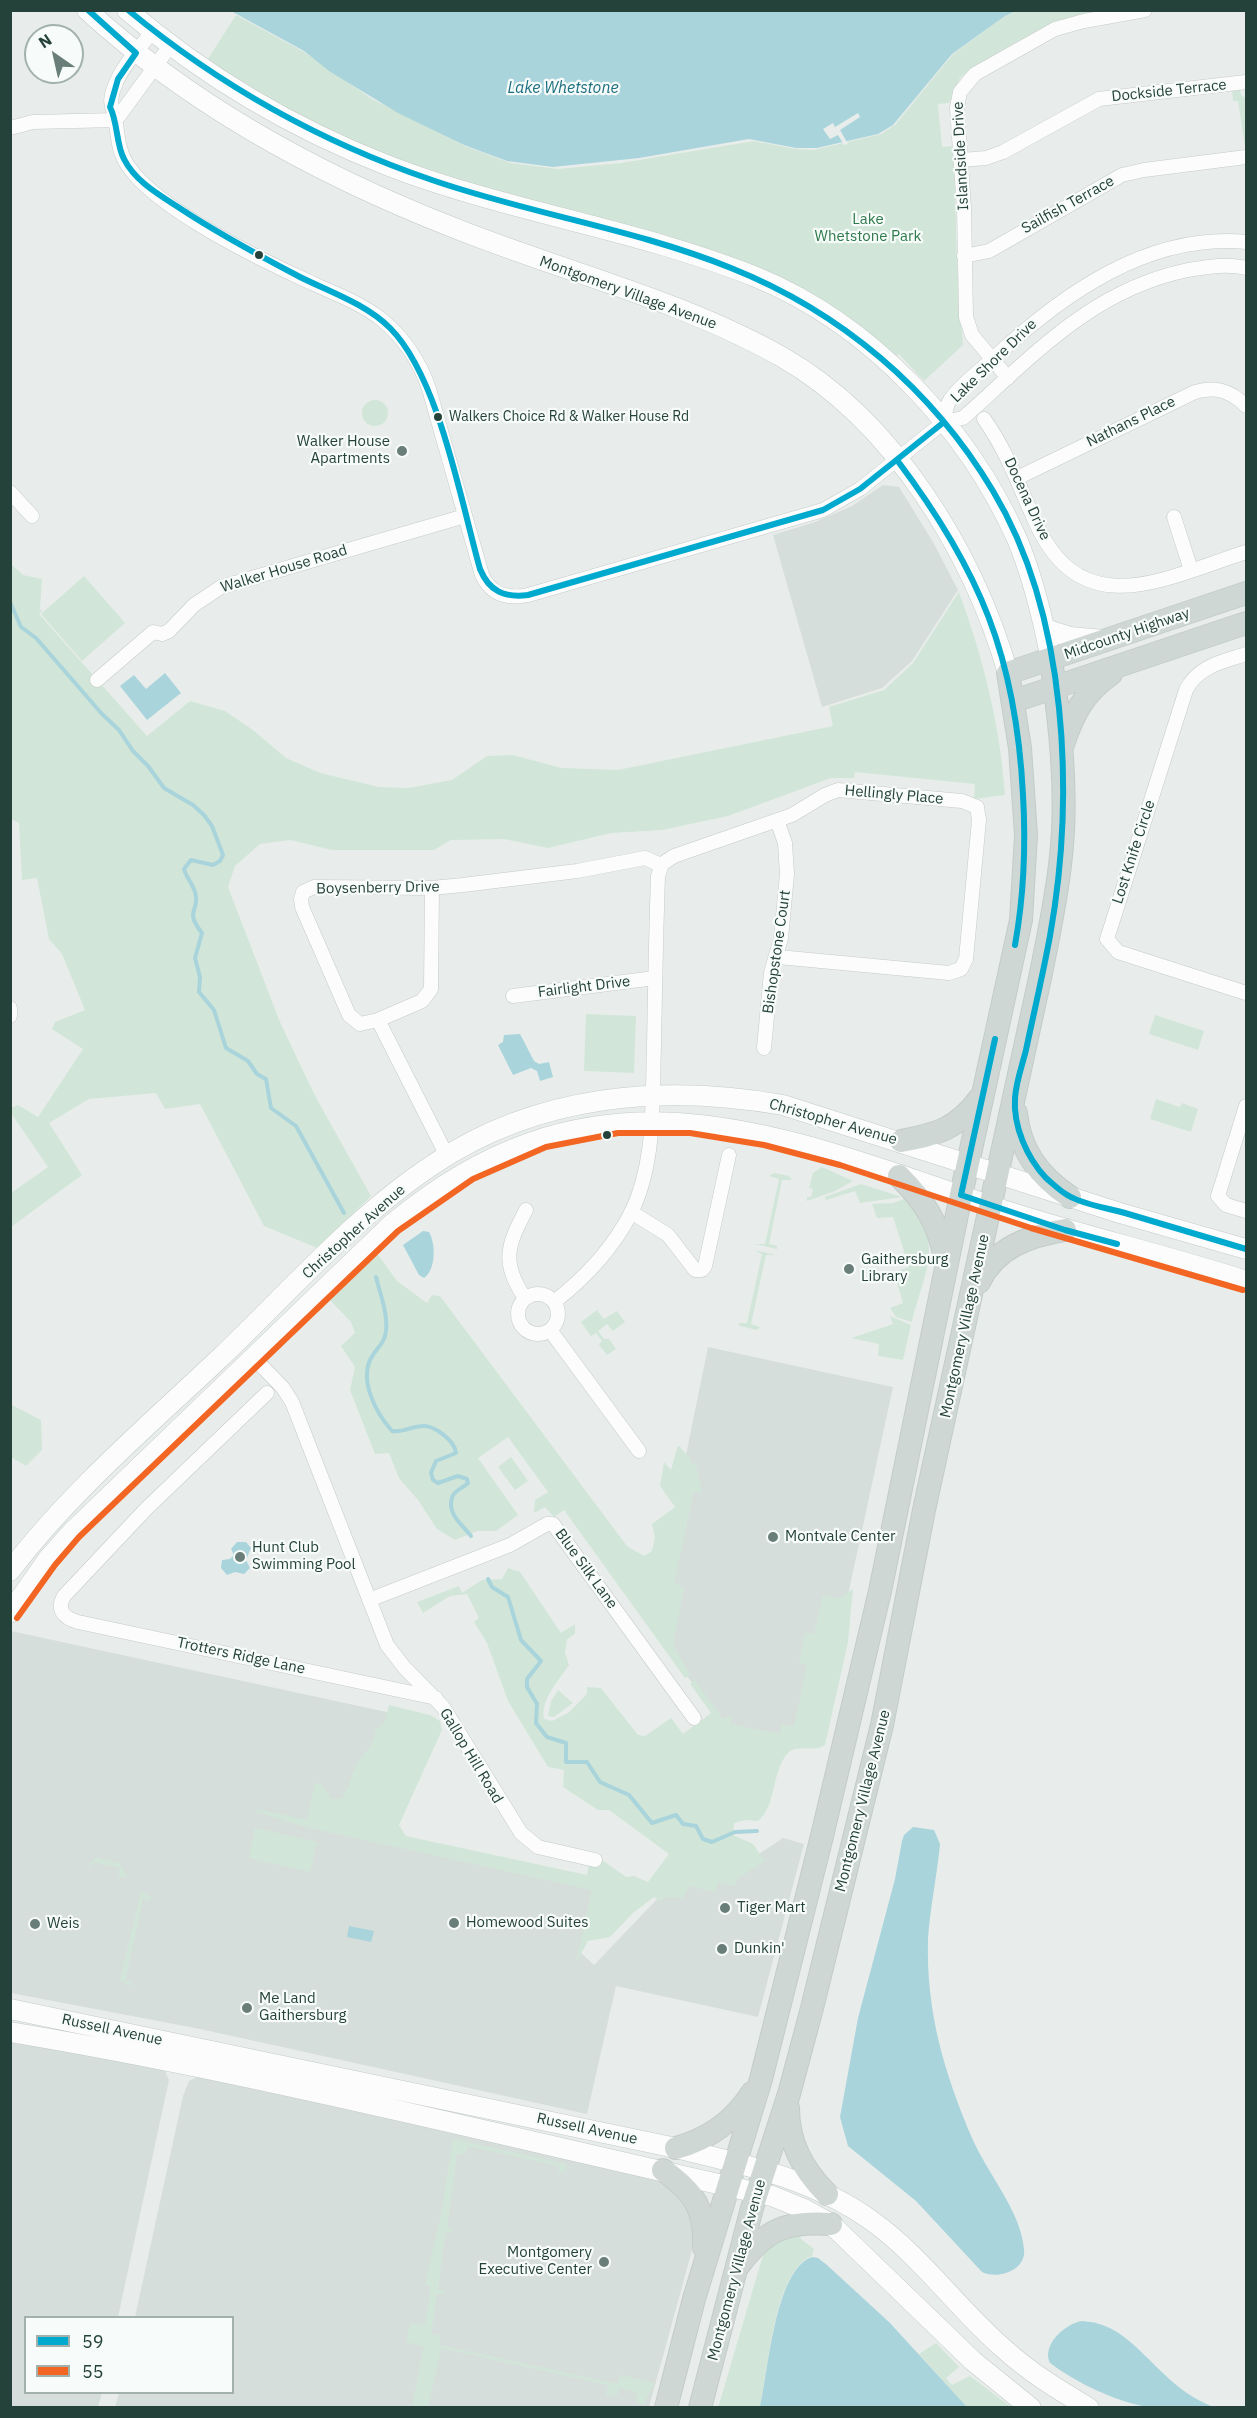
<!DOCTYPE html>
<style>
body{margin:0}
#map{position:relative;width:1257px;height:2418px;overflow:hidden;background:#e8edeb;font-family:"IBM Plex Sans",sans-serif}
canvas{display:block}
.frame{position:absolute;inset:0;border:12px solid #24423a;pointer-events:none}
.legend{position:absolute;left:24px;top:2316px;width:210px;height:78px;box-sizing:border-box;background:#f7fbf9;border:2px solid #a3b1ad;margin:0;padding:8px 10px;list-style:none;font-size:18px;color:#24423a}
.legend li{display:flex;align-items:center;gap:12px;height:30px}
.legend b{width:30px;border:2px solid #a3b1ad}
.north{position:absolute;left:24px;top:24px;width:60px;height:60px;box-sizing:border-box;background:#f7fbf9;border:2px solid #a3b1ad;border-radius:50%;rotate:326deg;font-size:16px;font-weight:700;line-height:24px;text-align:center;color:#24423a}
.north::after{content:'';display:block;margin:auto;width:21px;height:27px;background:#697e78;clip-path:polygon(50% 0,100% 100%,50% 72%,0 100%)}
</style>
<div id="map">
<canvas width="1257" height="2418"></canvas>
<div class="frame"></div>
<ul class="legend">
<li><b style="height:8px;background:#00a9ce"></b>59</li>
<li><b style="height:8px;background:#f26522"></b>55</li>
</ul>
<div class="north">N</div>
</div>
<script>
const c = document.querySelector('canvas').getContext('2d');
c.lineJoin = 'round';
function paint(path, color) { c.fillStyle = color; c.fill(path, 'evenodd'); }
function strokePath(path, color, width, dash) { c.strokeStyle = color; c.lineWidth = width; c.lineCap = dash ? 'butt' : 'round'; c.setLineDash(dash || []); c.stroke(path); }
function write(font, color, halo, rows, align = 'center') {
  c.font = font + ' "IBM Plex Sans",sans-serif'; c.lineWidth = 4.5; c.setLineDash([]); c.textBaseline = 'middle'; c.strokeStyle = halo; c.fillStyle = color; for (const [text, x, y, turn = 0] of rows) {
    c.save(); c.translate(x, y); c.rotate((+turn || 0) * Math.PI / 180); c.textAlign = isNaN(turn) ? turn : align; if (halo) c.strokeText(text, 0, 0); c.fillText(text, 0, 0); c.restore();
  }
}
paint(new Path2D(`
 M883 485 899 487 933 542 958 590 912 661 882 688 822 707 773 535 815 522 852 506Z
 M708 1347 893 1387 848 1595 820 1747 723 1726 651 1626Z
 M11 1631 396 1714 340 1830 595 1884 580 1952 594 1965 683 1872 721 1879 783 1838 804 1844 758 2017 616 1986 587 2114 200 2029 11 1993Z
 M10 2038 164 2069 169 2080 118 2317 26 2318V2392L102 2393 98 2407H11Z
 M199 2076 656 2176 691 2201 694 2243 649 2407 115 2408 119 2393 232 2392V2318L135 2317 183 2096 189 2081Z`), '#d6dedb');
paint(new Path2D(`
 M1018 11H1102C1052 19 1013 44 970 69L960 78 949 103 938 104 942 147 954 146 957 266 963 345 924 381 899 354 894 358 827 306 393 159 306 121 206 62 236 15 304 52 372 99 465 146 510 163 558 169 621 163 754 141 796 149 814 150 881 134 895 125 953 54 1005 16Z
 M1239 88 1242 97 1246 96V153L1238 101H1233L1232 89Z
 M362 413a13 13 0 1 1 26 0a13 13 0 1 1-26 0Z
 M10 563 23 575 42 579 40 609 42 611 39 614 147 736 190 701 225 711 253 730 286 758 320 773 379 787 409 788 452 780 487 756 513 755 561 768 618 770 833 726 829 707 884 690 913 663 959 592C983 658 1000 724 1005 795L974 799 975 784 855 772 854 778H831L728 816 662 830 611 833 548 848 504 839 451 840 434 850H332L290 840 260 844 235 866 228 887 280 1022 314 1094 371 1196 317 1248 264 1226 200 1104 165 1109 156 1093 89 1099 49 1123 82 1175 11 1227V1193L48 1167 11 1113V1108L18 1105 38 1117 83 1049 52 1029 55 1022 85 1010 62 954 49 939 37 878 22 880 19 823 11 819Z
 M84 576 125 623 82 661 41 614Z
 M586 1014 636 1016 634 1073 584 1071Z
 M1155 1015 1204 1031 1198 1050 1149 1034Z
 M1156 1099 1180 1107 1182 1103 1198 1109 1191 1132 1150 1119Z
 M822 1167 853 1181 835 1191 807 1201V1197H811L813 1189 809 1188 813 1173Z
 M774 1173 789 1176 792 1180H782L769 1244 777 1246V1249L755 1244H765L779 1179 769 1176Z
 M861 1184 902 1197 860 1203 855 1191 826 1200 825 1197Z
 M904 1199C948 1242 923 1273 912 1322L896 1317 890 1308 903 1303 894 1272 909 1267 893 1217 877 1218 872 1204 893 1203Z
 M754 1250 776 1255H766L751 1324 760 1327 757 1330 740 1326 738 1323H747L762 1254Z
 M376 1252 397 1281 427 1303 432 1295 440 1296 627 1546 644 1556 652 1551 655 1537 652 1524 675 1507 660 1486 664 1462 671 1470 678 1445 691 1459 690 1462 696 1465 702 1493 694 1491 674 1583 684 1588 673 1644 690 1675 685 1678 564 1510 554 1517 545 1507 534 1513 535 1500 548 1492 508 1437 478 1458 518 1515 496 1531H477L455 1540 437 1529 418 1500 399 1478 389 1453 375 1454 350 1390 355 1367 341 1346 355 1333 351 1322 328 1298Z
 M597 1310 604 1319 617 1311 625 1322 613 1331 607 1324 598 1331 604 1339H609L616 1349 607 1355 599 1345 602 1341 596 1333 591 1336 581 1322Z
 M890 1316 911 1325 903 1360 878 1356 879 1344 851 1338 893 1324Z
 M10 1404 41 1420 42 1450 26 1466 11 1457Z
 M511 1457 528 1481 515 1490 498 1467Z
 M508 1568 520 1572 561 1633 575 1624V1634L567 1639 565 1652 569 1665C559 1680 540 1700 544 1719L552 1721 568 1713 587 1694V1687L601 1688 638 1735 645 1736 671 1718 683 1734 711 1713 690 1684 695 1680 723 1719 732 1716 730 1724 780 1734 782 1724 794 1727 807 1665 799 1663 805 1633 814 1634 823 1595 838 1599 853 1589 848 1642 825 1745C815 1753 797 1744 789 1752 771 1770 777 1806 758 1821L746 1820 734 1823 733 1835 753 1844 765 1861 737 1879 735 1886 718 1882 716 1892 689 1886 683 1898 666 1897 661 1901 654 1897 633 1913 610 1937 588 1941 576 1963 592 1890 310 1828 256 1812 257 1809 307 1820 315 1783 322 1785 331 1799H341C351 1788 350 1776 357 1764 364 1751 374 1748 375 1731L385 1721 389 1705 430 1715 440 1721 442 1730 399 1825 406 1836 587 1875 589 1865 598 1857 626 1877 634 1876 648 1882 669 1854 609 1810H598L563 1787 564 1770 548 1767 508 1701 487 1643 474 1622 479 1618 467 1594 450 1596 423 1613 417 1602 459 1586 462 1593 482 1580 502 1579Z
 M558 1690 573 1703 554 1717 548 1716 551 1701Z
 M255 1828 317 1842 310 1872 249 1858Z
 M96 1858 119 1863 128 1877H119L120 1868 94 1862 89 1871 91 1862Z
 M141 1892 152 1897 149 1900 143 1899 125 1981 132 1983 131 1986 120 1980Z
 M453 2139 566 2164 565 2171 559 2174V2166L468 2146 465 2154H457L447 2228 454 2231 445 2233 438 2289 446 2292 437 2294 431 2334 440 2336 439 2345 617 2384 621 2375 654 2383 644 2404 636 2402 637 2392 619 2388 617 2395 606 2396 608 2385 441 2348 428 2407H412L424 2346 406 2342 410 2324 425 2325 431 2287 425 2285 441 2214Z
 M799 2231 801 2239 814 2249 812 2256C774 2270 768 2372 760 2407L718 2408 766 2245Z
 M936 2343 959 2367 946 2378 952 2385 970 2376 1011 2407H967L919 2354Z`), '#d1e6d8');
paint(new Path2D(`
 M231 11H1016L1005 16 952 54 893 125 878 134 817 148H796L749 139 639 158 553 167 507 161 464 145 398 113 329 71 304 51Z
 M165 673 181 693 147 720 120 686 134 675 146 689Z
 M520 1034 534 1061 539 1064 549 1062 553 1077 540 1081 537 1071 531 1068 513 1075 498 1045 503 1042 504 1035Z
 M423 1231 429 1232C436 1244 436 1270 424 1278L419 1275 403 1245Z
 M237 1542H246L251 1548 246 1560 250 1568 244 1574 235 1572 227 1575 221 1568 222 1560 230 1559 234 1555 231 1549Z
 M913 1827 934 1830 940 1844C937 1876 930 1908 928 1939 926 2012 944 2072 972 2138 987 2173 1021 2211 1024 2249 1027 2270 998 2280 982 2272L916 2201 848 2146 840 2117 858 2018 895 1879 902 1841 904 1835Z
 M349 1926 374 1931 371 1942 347 1937Z
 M812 2257 818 2258 827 2265 890 2323 967 2407H760C768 2373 775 2269 812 2257Z
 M1082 2321C1119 2323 1138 2350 1163 2373 1178 2388 1194 2399 1213 2407 1192 2408 1168 2411 1148 2407 1114 2401 1077 2383 1050 2363 1041 2345 1066 2323 1082 2321Z`), '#a9d4db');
paint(new Path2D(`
 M858 113 860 117 840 130 848 144 844 145 838 135 830 139 823 129 833 123 835 127Z`), '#e8edeb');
strokePath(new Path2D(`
 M10 602 21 627 36 638 102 714 119 730 133 751 148 766 164 788 193 805 204 815 212 826 223 855 220 861 213 865 191 860 184 869C186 877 192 883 195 892 201 912 183 909 202 933L195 958 200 977 199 992 214 1010 226 1048 248 1061 257 1074 266 1079 271 1108 296 1126 344 1213
 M376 1277C380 1293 388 1314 386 1331 385 1342 378 1347 373 1355 357 1378 376 1413 392 1431 404 1433 413 1425 425 1426 436 1427 455 1441 456 1453L436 1461 431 1473 433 1480 438 1483 458 1476 467 1479 468 1483C464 1487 456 1490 453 1495 445 1513 462 1524 471 1536
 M488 1579 492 1587 508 1597 521 1640 541 1661 527 1679V1687L537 1704 536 1723 547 1737 566 1743V1762H587L600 1782 629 1795 652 1823 676 1815 683 1824 696 1826 703 1839 712 1842 735 1832 757 1831`), '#a9d4db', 4);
const street = new Path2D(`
 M152 32C139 49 121 67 114 88 107 108 115 107 116 123 118 139 119 153 128 166 158 210 263 261 312 283 335 294 361 303 381 319 403 337 420 362 429 389L482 575C491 595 508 599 528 595L823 510 860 489 944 422 963 418C1033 356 1091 290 1188 270 1206 267 1228 263 1246 268
 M116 120 170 46
 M10 128 33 122 116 120
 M962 160 986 158 1003 152 1099 99 1246 82
 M964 256 989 251 1122 175 1144 170 1246 157
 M1008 378 972 335 966 317 964 208 957 108 960 92 975 74 1055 29 1084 21 1145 10
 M984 419C1007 451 1019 486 1035 521 1081 626 1165 578 1246 552
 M944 422C945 416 946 405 950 400 959 386 983 368 996 356 1064 293 1149 233 1246 242
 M1017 478 1195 392C1216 386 1231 391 1246 406
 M10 492 32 516
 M1174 517 1191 570
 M1246 654C1222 662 1198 666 1186 690L1107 939 1118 952 1246 993
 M97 680 153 632 162 634 169 631 194 605 221 587 465 516
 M513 996 655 978
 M10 1008V1016
 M378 1020 422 1001 431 989 432 888
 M764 1048 771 973 781 938 787 874 785 843 777 820
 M1246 1106 1218 1196 1226 1205 1246 1211
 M447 1156 378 1020 360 1024 349 1015 302 907 301 899 303 892 314 887 432 888 463 885 577 871 645 858 661 865
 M631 1212 668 1235 695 1270H702L705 1266 729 1155
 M518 1314a20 20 0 1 1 40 0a20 20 0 1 1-40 0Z
 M525 1298C501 1263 507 1246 526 1210
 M554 1302C585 1278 613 1248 631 1213 656 1162 652 1101 654 1046 655 989 656 933 658 876L662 864 674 856 792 815 825 795 838 790 962 801 977 807 979 820 966 959 961 969 949 973 778 957
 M550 1330 639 1451
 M253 1357 283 1388 292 1402 387 1645 404 1667 443 1707 521 1833 538 1847 595 1860
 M267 1393 147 1508 64 1596C56 1610 64 1618 78 1622L436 1698
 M369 1600 510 1545 547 1524H553L694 1718`);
const secondary = new Path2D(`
 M87 10C194 108 323 177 457 229 565 272 681 300 782 357 894 421 973 553 1008 673
 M127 10C204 76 294 129 389 166 508 212 637 229 756 277 870 324 967 427 1017 539 1033 577 1043 619 1051 660
 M1045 629 1070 637 1103 640
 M10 1571C71 1491 149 1425 222 1356 290 1291 355 1216 434 1164 538 1094 664 1084 783 1105L1120 1213 1246 1249
 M10 1613 48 1559 73 1531 392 1224C599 1051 779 1135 1003 1210 1083 1236 1166 1255 1246 1281
 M10 2009 676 2148C743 2164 814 2179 872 2221 921 2256 957 2308 1003 2348 1029 2372 1059 2390 1089 2408
 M10 2032C267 2075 518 2140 772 2196L804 2209 831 2224 973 2361 1031 2408`);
const primary = new Path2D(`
 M1014 701 1246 623
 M1063 744C1073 715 1084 692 1111 674
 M1016 1113C1020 1151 1039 1176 1070 1197
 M901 1141C938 1134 957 1129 980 1098
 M899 1176C924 1201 939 1223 945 1259
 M979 1282C996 1247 1029 1236 1065 1230
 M788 2108C788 2143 803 2170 827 2194
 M676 2148C709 2139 733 2122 752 2093
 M663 2170C694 2192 706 2209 704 2248
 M739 2265C766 2229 786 2221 831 2224
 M666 2408 694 2299 761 2079 822 1836 880 1591 961 1195 1021 920 1026 835 1020 748 1008 673 1246 593
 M700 2408 752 2208 789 2094 812 2008 882 1725 924 1510 1040 978C1048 938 1057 897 1061 856 1068 792 1060 723 1051 660`);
strokePath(street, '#c5cac8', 15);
strokePath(secondary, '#c3cbc8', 21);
strokePath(primary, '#c3ccc9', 24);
strokePath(street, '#fcfcfc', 14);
strokePath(secondary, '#fcfcfc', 20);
strokePath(primary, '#cfd7d5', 22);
strokePath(new Path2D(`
 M88 10 136 53 118 79 110 107C118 123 116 144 124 159 135 181 158 194 178 207 217 233 258 255 300 277 330 292 366 304 390 328 439 377 461 502 480 569 489 591 504 598 528 595L823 510 860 489 944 422
 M128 10C219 85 320 142 432 180 530 214 635 229 731 268 841 312 932 389 993 491 1068 616 1075 796 1050 936 1043 974 1034 1012 1026 1050 1022 1066 1016 1082 1015 1098 1013 1126 1027 1158 1046 1178 1053 1184 1061 1192 1069 1196 1085 1205 1107 1208 1125 1213 1165 1225 1206 1237 1246 1249
 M897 460C980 570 1016 657 1023 795 1026 846 1024 895 1015 945
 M995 1039 961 1195 1065 1230 1117 1244`), '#00a9ce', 6);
strokePath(new Path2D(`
 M17 1618 55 1565 79 1537 398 1231 473 1179 546 1147 618 1133H690L764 1145 840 1165 1031 1228 1243 1290`), '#f26522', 6);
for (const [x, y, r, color] of [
 [259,255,5,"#24423a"],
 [438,417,5,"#24423a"],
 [402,451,6,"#697e78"],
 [607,1135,5,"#24423a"],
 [849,1269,6,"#697e78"],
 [773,1537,6,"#697e78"],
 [240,1557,6,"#697e78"],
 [725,1908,6,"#697e78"],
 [454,1923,6,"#697e78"],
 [35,1924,6,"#697e78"],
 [722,1949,6,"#697e78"],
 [247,2008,6,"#697e78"],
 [604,2262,6,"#697e78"]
]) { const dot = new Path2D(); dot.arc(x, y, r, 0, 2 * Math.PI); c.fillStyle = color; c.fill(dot); strokePath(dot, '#f7fbf9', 2); }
write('14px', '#24423a', '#f7fbf9', [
 ["Walkers Choice Rd & Walker House Rd",449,417]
], 'left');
write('15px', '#24423a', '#f7fbf9', [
 ["Dockside Terrace",1169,91,-6],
 ["Islandside Drive",961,156,-93],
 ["Sailfish Terrace",1068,205,-29],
 ["Montgomery Village Avenue",628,293,20],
 ["Lake Shore Drive",994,361,-44],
 ["Nathans Place",1131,422,-26],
 ["Docena Drive",1027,499,65],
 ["Walker House Road",284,569,-17],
 ["Midcounty Highway",1127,634,-19],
 ["Hellingly Place",894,795,5],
 ["Lost Knife Circle",1134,852,-72],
 ["Boysenberry Drive",378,888,-1],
 ["Bishopstone Court",777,952,-82],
 ["Fairlight Drive",584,987,-7],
 ["Christopher Avenue",833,1122,16],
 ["Christopher Avenue",354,1232,-42],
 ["Montgomery Village Avenue",965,1326,-78],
 ["Blue Silk Lane",586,1569,54],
 ["Trotters Ridge Lane",241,1656,12],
 ["Gallop Hill Road",471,1756,59],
 ["Montgomery Village Avenue",863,1801,-76],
 ["Russell Avenue",112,2030,12],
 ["Russell Avenue",587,2129,12],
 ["Montgomery Village Avenue",737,2270,-75]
]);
write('15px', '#2d7a4b', '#f7fbf9', [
 ["Lake",868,220],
 ["Whetstone Park",868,237]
]);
write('15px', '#24423a', '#f7fbf9', [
 ["Walker House",390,442,"right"],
 ["Apartments",390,459,"right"],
 ["Gaithersburg",861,1260],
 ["Library",861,1277],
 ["Montvale Center",785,1537],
 ["Hunt Club",252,1548],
 ["Swimming Pool",252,1565],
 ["Tiger Mart",737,1908],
 ["Homewood Suites",466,1923],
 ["Weis",47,1924],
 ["Dunkin'",734,1949],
 ["Me Land",259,1999],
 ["Gaithersburg",259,2016],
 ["Montgomery",592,2253,"right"],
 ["Executive Center",592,2270,"right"]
], 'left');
write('italic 16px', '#1c6f80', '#f7fbf9', [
 ["Lake Whetstone",563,88]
]);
</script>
